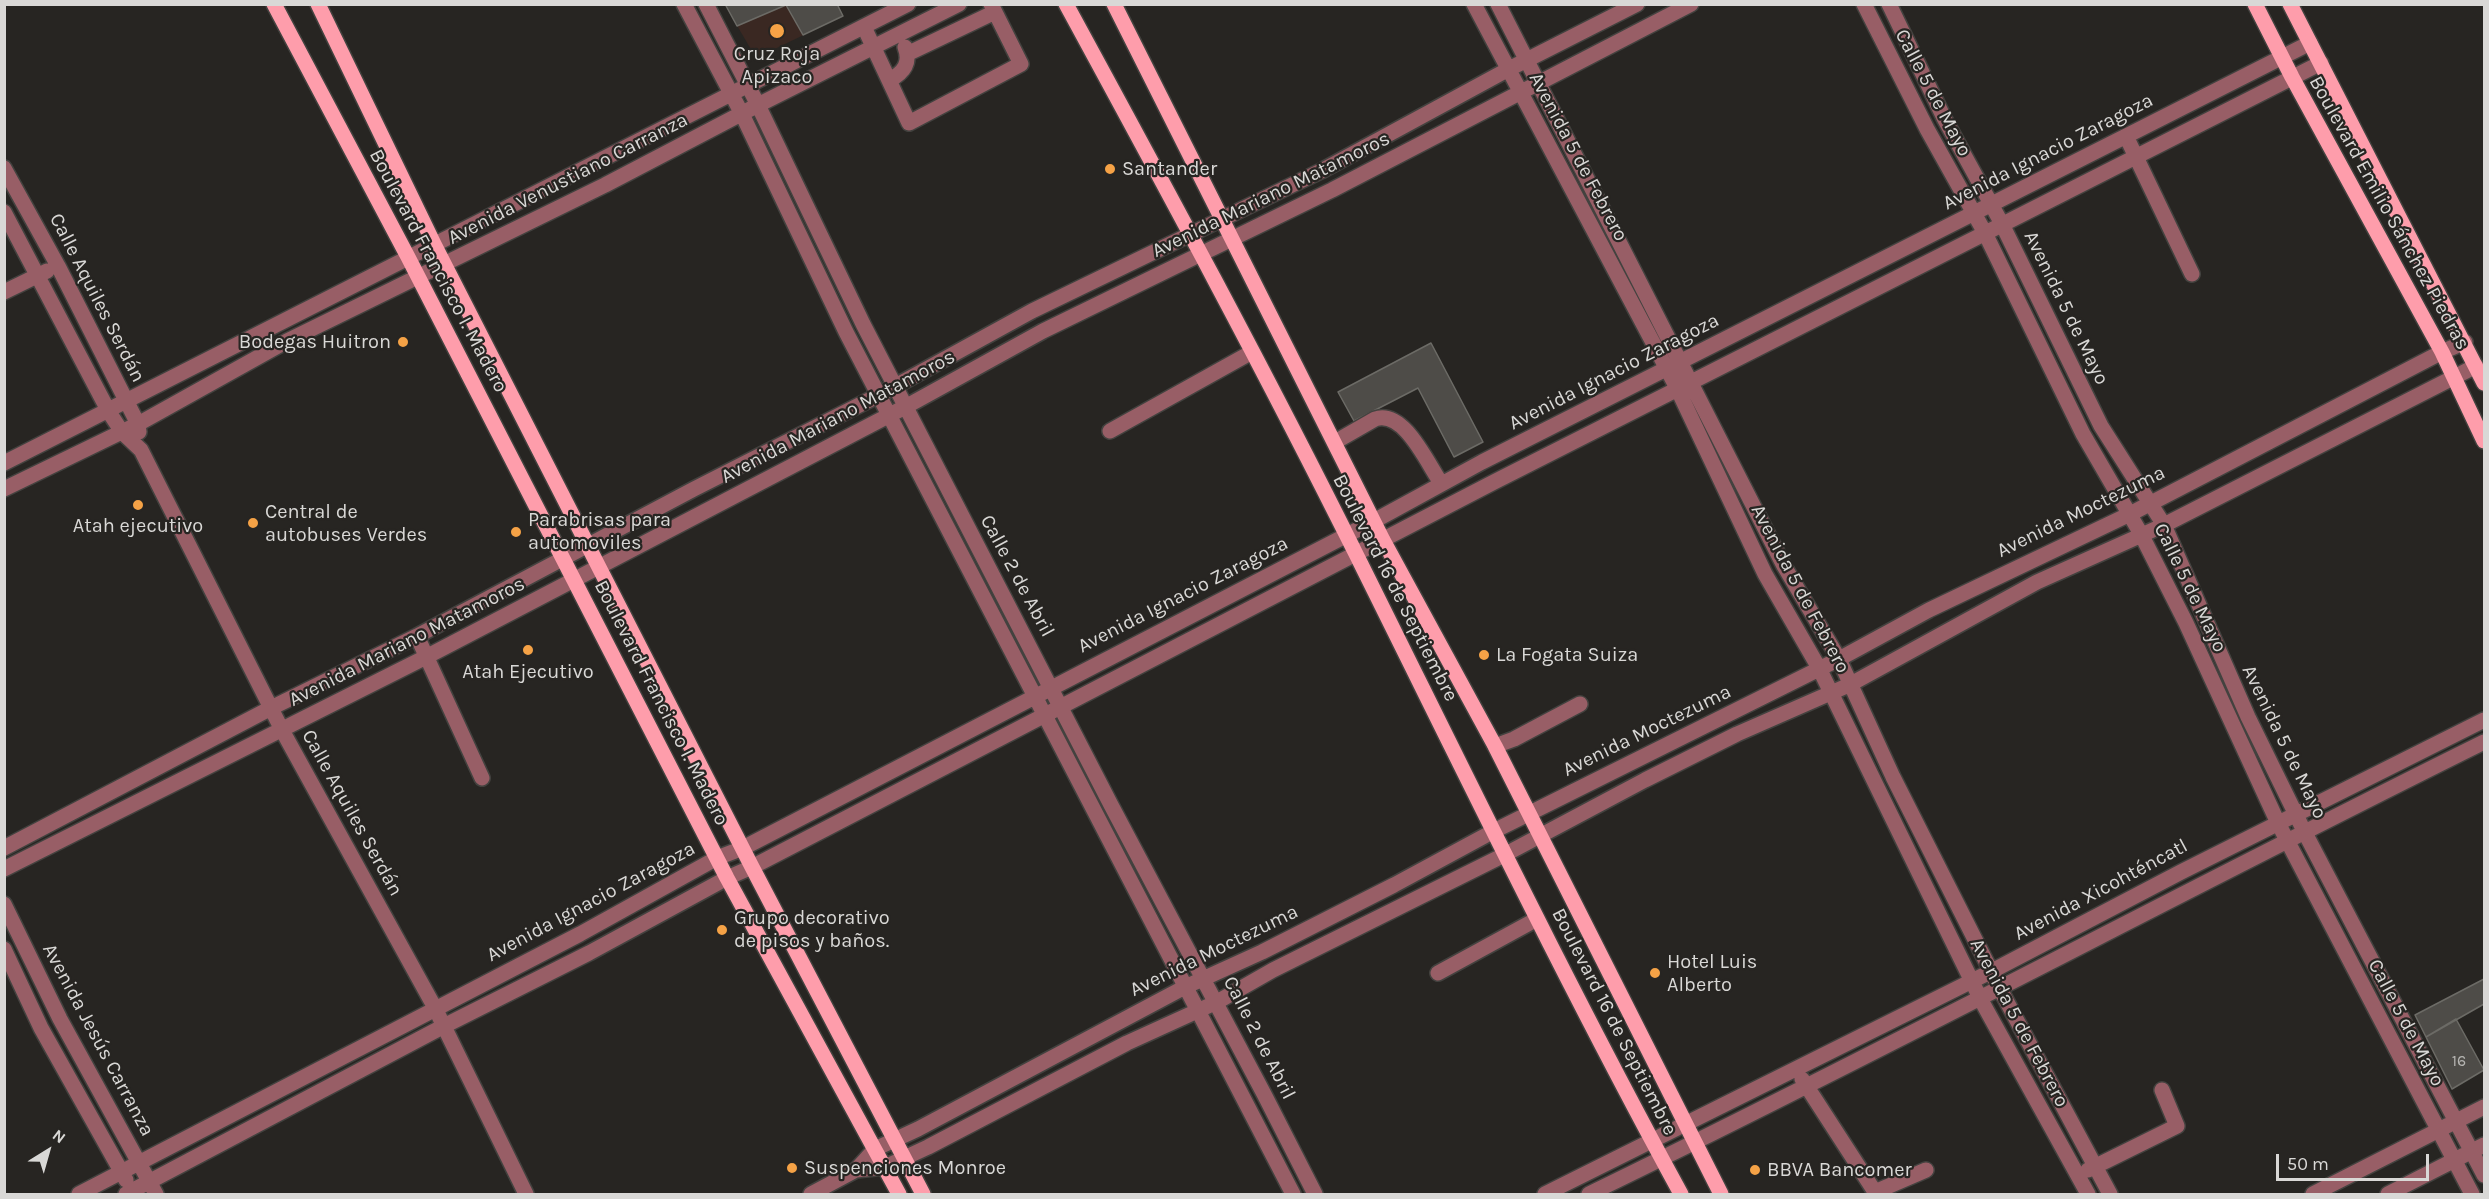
<!DOCTYPE html>
<meta charset="utf-8">
<style>
body{margin:0}
#map{position:relative;width:2489px;height:1199px;overflow:hidden;background:#272522;font-family:Karla,sans-serif}
canvas{display:block}
.frame{position:absolute;inset:0;border:6px solid #d9d8d6;pointer-events:none}
.north{position:absolute;left:18px;top:1121px;width:60px;height:60px;-webkit-text-stroke:4px #272522;paint-order:stroke;rotate:37deg;font-size:16px;font-weight:700;line-height:24px;text-align:center;color:#d9d8d6}
.north::after{content:'';display:block;margin:auto;width:21px;height:27px;background:#d9d8d6;clip-path:polygon(50% 0,100% 100%,50% 72%,0 100%)}
.scale{position:absolute;left:2276px;top:1154px;width:153px;height:27px;box-sizing:border-box;border:3px solid #d9d8d6;border-top:0;padding-left:8px;font-size:18px;line-height:21px;white-space:nowrap;color:#d9d8d6;-webkit-text-stroke:4px #272522;paint-order:stroke}
</style>
<div id="map">
<canvas width="2489" height="1199"></canvas>
<div class="frame"></div>
<div class="north">N</div>
<div class="scale">50 m</div>
</div>
<script>
const c = document.querySelector('canvas').getContext('2d');
c.lineJoin = 'round';
function paint(path, color) { c.fillStyle = color; c.fill(path, 'evenodd'); }
function strokePath(path, color, width, dash) { c.strokeStyle = color; c.lineWidth = width; c.lineCap = dash ? 'butt' : 'round'; c.setLineDash(dash || []); c.stroke(path); }
function write(font, color, halo, rows, align = 'center') {
  c.font = font + ' Karla,sans-serif'; c.lineWidth = 4.5; c.setLineDash([]); c.textBaseline = 'middle'; c.strokeStyle = halo; c.fillStyle = color; for (const [text, x, y, turn = 0] of rows) {
    c.save(); c.translate(x, y); c.rotate((+turn || 0) * Math.PI / 180); c.textAlign = isNaN(turn) ? turn : align; if (halo) c.strokeText(text, 0, 0); c.fillText(text, 0, 0); c.restore();
  }
}
paint(new Path2D(`
 M725 5H837L843 16 756 58Z`), '#3a2822');
const building = new Path2D(`
 M725 4H837L843 16 803 35 786 5 737 26Z
 M1431 343 1483 442 1454 457 1418 388 1354 421 1338 392Z
 M2484 979V1004L2426 1037 2415 1015Z
 M2456 1019 2484 1070 2452 1089 2426 1037Z`);
paint(building, '#4e4c48');
strokePath(building, '#6c6b66', 1.5);
const minor = new Path2D(`
 M684 4 742 114 846 332 1293 1194
 M706 4 758 105 863 324 1111 805 1264 1094 1315 1194
 M1474 4 1677 388 1765 574 1819 668 1981 1000 2088 1194
 M1498 4 1784 566 1839 659 1893 777 2000 989 2110 1194
 M1864 4 1927 129 1985 233 2083 434 2141 534 2186 623 2278 823 2472 1194
 M1889 4 1945 120 2002 224 2101 426 2164 525 2248 717 2304 831 2484 1175
 M864 27 909 123 1021 64 991 4
 M907 54 995 12
 M890 80C904 72 911 63 905 47
 M2126 136 2192 274
 M4 168 58 266 138 424 139 432
 M4 212 109 412 122 432 141 450 282 730 435 1008 526 1194
 M4 292 47 271
 M1110 431 1252 352
 M1335 442 1375 419C1404 409 1427 463 1441 483
 M4 463 908 4
 M4 489 138 424 287 341 605 185 758 105 959 4
 M417 636 482 778
 M1495 746 1514 739 1580 704
 M4 848 271 708 417 636 694 489 879 395 1032 311 1321 171 1507 70 1637 4
 M4 869 426 657 907 406 1043 331 1332 190 1691 4
 M4 904 60 1019 156 1194
 M4 949 41 1028 126 1180
 M1438 973 1537 919
 M1802 1079 1875 1192 1926 1170
 M856 1170 885 1167 928 1147 1127 1043 1217 1002 1273 970 1504 855 1645 780 1737 734 1849 685 2037 582 2164 525 2476 366
 M2088 1170 2177 1126 2162 1090
 M79 1194 580 934 717 858 743 848 1374 521 1482 462 2310 43
 M126 1194 444 1026 589 953 727 878 752 867 1494 482 2321 63
 M811 1194 856 1170 875 1149 918 1129 1185 987 1262 952 1394 885 1492 832 1839 659 1929 610 2130 514 2442 352 2465 342
 M1545 1194 1992 971 2181 872 2484 720
 M1589 1194C1890 1048 2185 890 2484 742
 M2313 1194 2484 1107
 M2388 1194 2484 1145`);
const major = new Path2D(`
 M274 4 408 257 727 878 899 1194
 M318 4 434 244 752 867 923 1194
 M1066 4C1166 188 1265 371 1358 558 1464 771 1567 985 1681 1194
 M1114 4 1383 540 1495 746 1721 1194
 M2255 4 2292 77 2442 352 2484 441
 M2290 4 2484 383`);
strokePath(minor, '#43423f', 18);
strokePath(major, '#43423f', 18);
strokePath(minor, '#985e66', 15);
strokePath(major, '#fe9dab', 15);
for (const [x, y, r, color] of [
 [777,31,8,"#f5a246"],
 [1110,169,6,"#f5a246"],
 [403,342,6,"#f5a246"],
 [138,505,6,"#f5a246"],
 [253,523,6,"#f5a246"],
 [516,532,6,"#f5a246"],
 [528,650,6,"#f5a246"],
 [1484,655,6,"#f5a246"],
 [722,930,6,"#f5a246"],
 [1655,973,6,"#f5a246"],
 [792,1168,6,"#f5a246"],
 [1755,1170,6,"#f5a246"]
]) { const dot = new Path2D(); dot.arc(x, y, r, 0, 2 * Math.PI); c.fillStyle = color; c.fill(dot); strokePath(dot, '#272522', 2); }
write('16px', '#b6b5b2', null, [
 ["16",2459,1061]
]);
write('20px', '#d9d8d6', '#272522', [
 ["Cruz Roja",777,54,"center"],
 ["Apizaco",777,77,"center"],
 ["Santander",1122,169],
 ["Bodegas Huitron",391,342,"right"],
 ["Central de",265,512],
 ["autobuses Verdes",265,535],
 ["Parabrisas para",528,520],
 ["automoviles",528,543],
 ["Atah ejecutivo",138,526,"center"],
 ["La Fogata Suiza",1496,655],
 ["Atah Ejecutivo",528,672,"center"],
 ["Grupo decorativo",734,918],
 ["de pisos y baños.",734,941],
 ["Hotel Luis",1667,962],
 ["Alberto",1667,985],
 ["Suspenciones Monroe",804,1168],
 ["BBVA Bancomer",1767,1170]
], 'left');
write('20px', '#d9d8d6', '#272522', [
 ["Calle 5 de Mayo",1933,93,62],
 ["Avenida Ignacio Zaragoza",2048,152,-27],
 ["Avenida 5 de Febrero",1578,157,62],
 ["Avenida Venustiano Carranza",568,179,-27],
 ["Avenida Mariano Matamoros",1271,195,-26],
 ["Boulevard Emilio Sánchez Piedras",2389,213,61],
 ["Boulevard Francisco I. Madero",438,271,62],
 ["Calle Aquiles Serdán",97,298,63],
 ["Avenida 5 de Mayo",2066,308,64],
 ["Avenida Ignacio Zaragoza",1614,372,-27],
 ["Avenida Mariano Matamoros",838,417,-28],
 ["Avenida Moctezuma",2081,512,-26],
 ["Calle 2 de Abril",1017,576,62],
 ["Boulevard 16 de Septiembre",1395,588,63],
 ["Calle 5 de Mayo",2190,588,64],
 ["Avenida 5 de Febrero",1800,589,62],
 ["Avenida Ignacio Zaragoza",1183,595,-27],
 ["Avenida Mariano Matamoros",407,642,-27],
 ["Boulevard Francisco I. Madero",661,703,63],
 ["Avenida Moctezuma",1647,731,-26],
 ["Avenida 5 de Mayo",2284,742,64],
 ["Calle Aquiles Serdán",352,813,61],
 ["Avenida Xicohténcatl",2101,890,-28],
 ["Avenida Ignacio Zaragoza",591,902,-28],
 ["Avenida Moctezuma",1214,951,-26],
 ["Boulevard 16 de Septiembre",1614,1022,63],
 ["Avenida 5 de Febrero",2019,1023,62],
 ["Calle 5 de Mayo",2406,1023,62],
 ["Calle 2 de Abril",1259,1038,63],
 ["Avenida Jesús Carranza",98,1040,62]
]);
</script>
